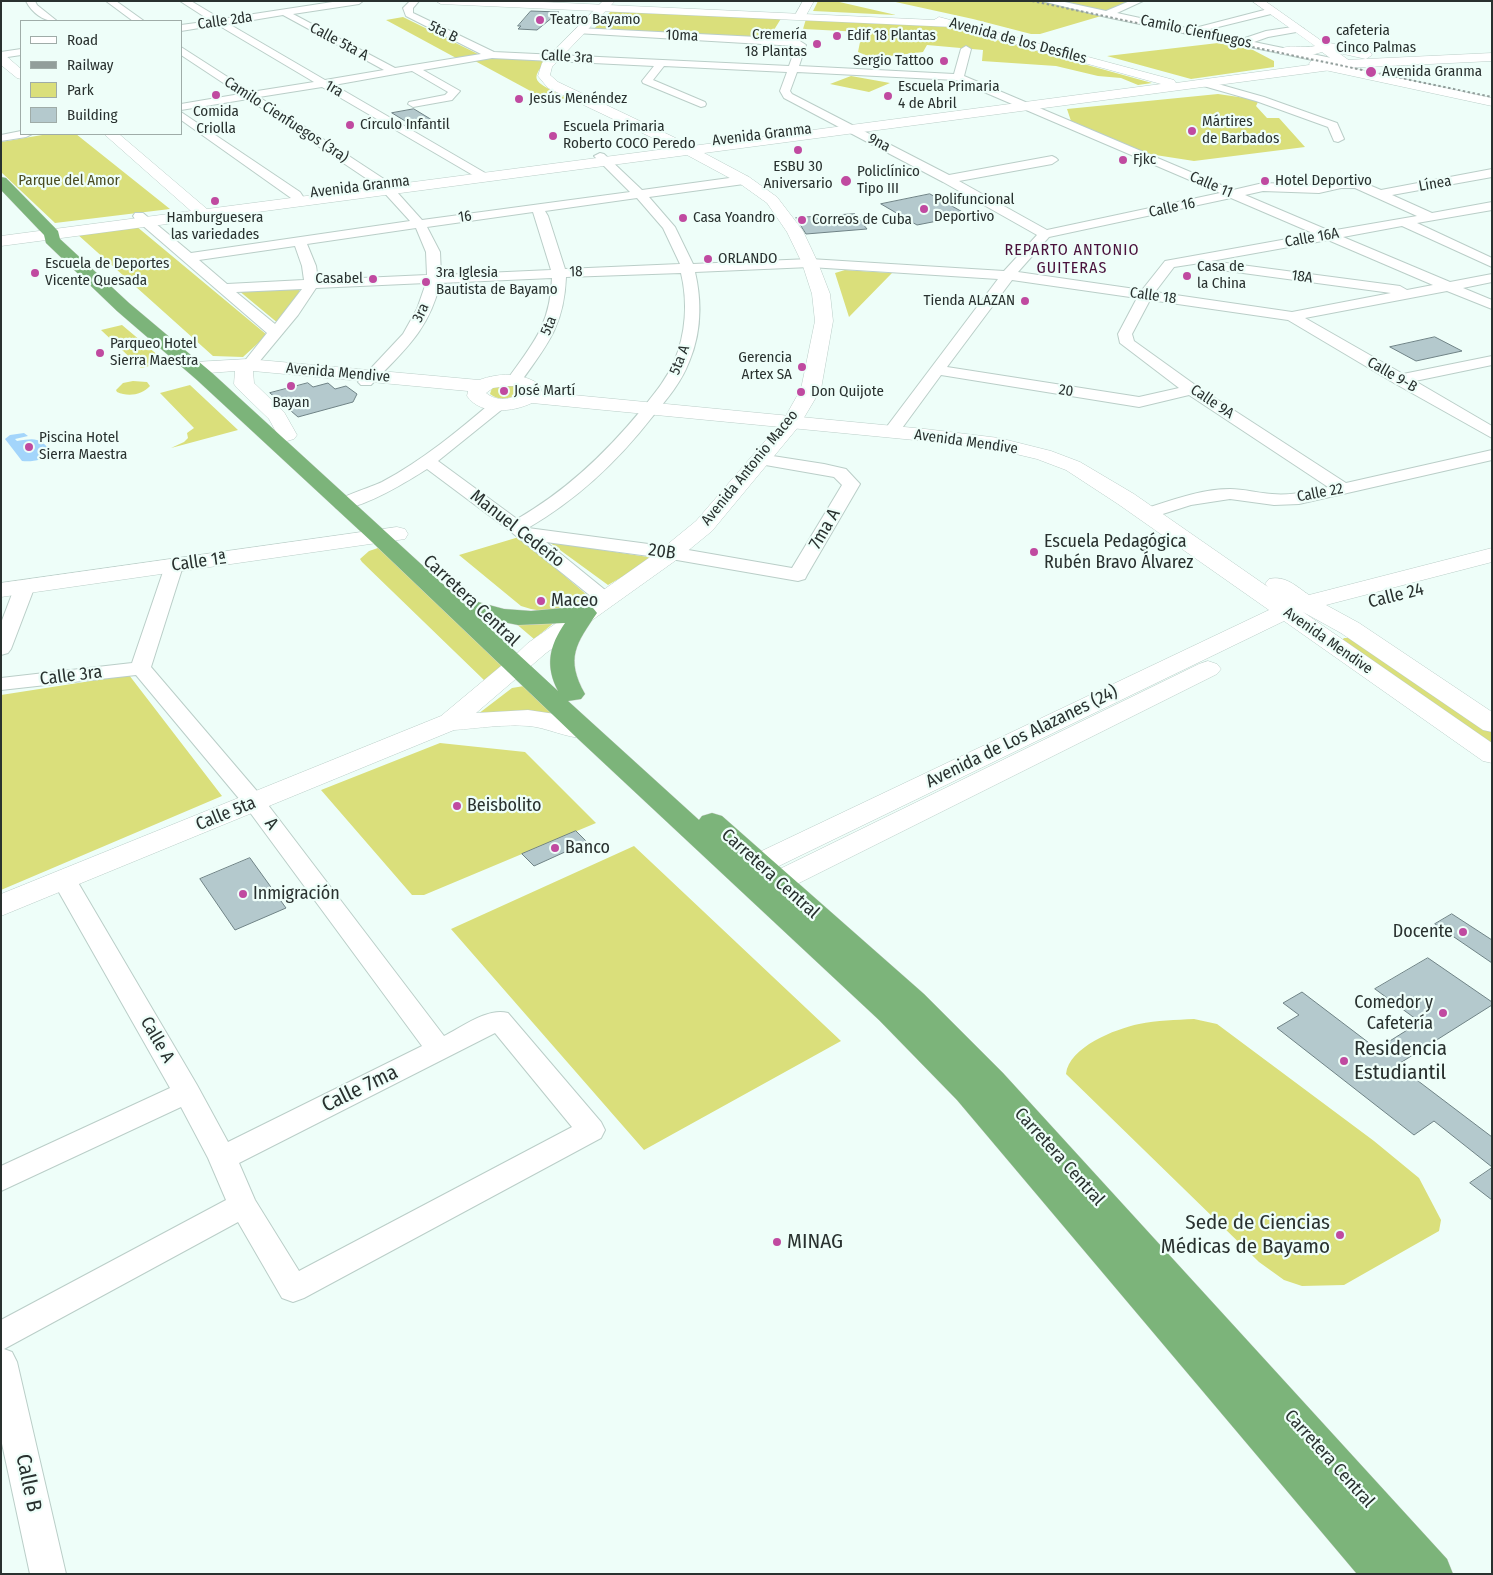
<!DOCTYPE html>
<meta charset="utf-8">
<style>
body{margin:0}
#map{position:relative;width:1493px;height:1575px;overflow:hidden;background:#eefef9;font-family:"Fira Sans Condensed",sans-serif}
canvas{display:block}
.frame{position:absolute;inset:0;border:2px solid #29312f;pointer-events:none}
.legend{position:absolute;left:20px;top:20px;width:162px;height:115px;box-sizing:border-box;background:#eefef9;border:1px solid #9faca8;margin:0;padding:6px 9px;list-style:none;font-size:15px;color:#29312f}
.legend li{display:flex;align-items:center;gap:10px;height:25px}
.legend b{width:25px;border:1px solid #9faca8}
</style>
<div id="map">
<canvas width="1493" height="1575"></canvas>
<div class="frame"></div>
<ul class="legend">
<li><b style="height:6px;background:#fff"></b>Road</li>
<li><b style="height:6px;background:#929e9b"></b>Railway</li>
<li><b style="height:14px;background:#dadf7b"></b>Park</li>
<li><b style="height:14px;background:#b4c9cd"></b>Building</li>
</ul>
</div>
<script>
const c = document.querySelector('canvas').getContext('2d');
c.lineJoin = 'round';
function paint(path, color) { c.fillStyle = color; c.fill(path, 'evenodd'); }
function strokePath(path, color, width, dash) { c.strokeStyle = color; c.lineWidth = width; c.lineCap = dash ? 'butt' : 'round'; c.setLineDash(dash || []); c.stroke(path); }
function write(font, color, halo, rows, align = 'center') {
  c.font = font + ' "Fira Sans Condensed",sans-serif'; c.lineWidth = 4.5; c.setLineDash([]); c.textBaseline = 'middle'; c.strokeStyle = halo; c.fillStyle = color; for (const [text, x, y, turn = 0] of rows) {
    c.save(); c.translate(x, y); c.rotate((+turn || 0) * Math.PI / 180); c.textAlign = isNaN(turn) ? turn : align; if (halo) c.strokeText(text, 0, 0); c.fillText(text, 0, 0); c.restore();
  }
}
paint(new Path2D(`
 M818 1H835L896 15 813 11Z
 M891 1H1139L1108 14 1040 34H1031L973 19Z
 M612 10 782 17 769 38 593 30Z
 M403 17 480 55 458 59 386 20Z
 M806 19 943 25 1152 83 1138 85 1121 78 1098 76 1056 66 982 61 983 50 927 45 923 52 873 58 858 52 862 32 803 29Z
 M1218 43 1253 50 1274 61V67L1191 79 1107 56Z
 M495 57 543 60 545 62C534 76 532 80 549 89 555 92 561 96 568 98L549 101 475 61Z
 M851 76 890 83 869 92 830 84Z
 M1218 94 1259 100 1256 106 1267 118H1279L1305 147 1194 161 1149 154 1071 121 1067 109Z
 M48 134H76L170 209 55 223 1 172V142Z
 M136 226 267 335 243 357 213 356 77 234Z
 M845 270 892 273 849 317 835 273Z
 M301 287 294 304 279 324 238 290Z
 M122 325 166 362 141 368 101 330Z
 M133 381 147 382 150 386C142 395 128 397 117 392L116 390 123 383Z
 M190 385 238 430 171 448 184 442 188 438 187 433 194 428 160 393Z
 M505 385 519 386 523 392C512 398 500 402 490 394L492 388Z
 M519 537 587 595 578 606 554 613 531 609 521 606 459 555Z
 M549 542 655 558 608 585Z
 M378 548 386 549 505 666 485 681 362 562 360 559 369 551Z
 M514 622H555L534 639Z
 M1344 638H1355L1492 728V745L1339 643Z
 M129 675 222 796 1 890V695Z
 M530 685 565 718 478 714 512 688Z
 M440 743 525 752 596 823 424 895H412L321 790Z
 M634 846 841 1041 644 1150 451 929Z
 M1194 1019 1217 1024 1374 1141 1419 1178 1441 1220 1439 1231 1344 1285 1302 1286 1284 1280 1259 1262 1066 1074C1069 1047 1115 1029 1139 1024 1157 1020 1176 1020 1194 1019Z`), '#dadf7b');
paint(new Path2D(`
 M24 433 28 436 15 439 17 441C36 438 39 437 53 453 43 460 33 462 22 461L5 439 10 435Z`), '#a3d5fb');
const building = new Path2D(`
 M531 11 559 12 537 30 518 29 521 26H518Z
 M414 109 437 123 415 127 392 113Z
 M930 194 968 215 917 225 881 204Z
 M855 214 867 229 806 234 796 218Z
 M1435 337 1462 351 1416 361 1390 347Z
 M308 383 313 387 328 383 335 389 346 386 357 394 353 402 298 417 270 393Z
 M576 831 587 842 534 866 522 854Z
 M250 858 286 908 235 930 200 879Z
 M1452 914 1492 940V963L1435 924Z
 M1428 958 1492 1002V1005L1397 1065 1492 1137V1167L1434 1121 1414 1135 1277 1028 1299 1015 1283 1003 1302 992 1377 1049 1420 1022 1375 989Z
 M1492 1168V1200L1470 1183Z`);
paint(building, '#b4c9cd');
strokePath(building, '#6f8386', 1);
const minor = new Path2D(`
 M26 1H35L37 5 57 21C44 22 32 13 26 1Z
 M106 1H116L144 21H133Z
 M180 1H191L221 19 339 1H363L359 4 293 14 395 68 481 54 406 16 403 8 410 1H419L413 8V13L494 52 789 66 796 46 576 33V29L579 28 797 39 806 45 799 66 954 74 961 49 966 46 971 49 964 76 1233 190 1263 183 1319 185 1341 180H1357L1381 190 1492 169V177L1392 195 1432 213 1492 202V210L1417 223 1492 258V267L1402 226 1343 237 1450 282 1492 274V282L1463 288 1492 300V309L1447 291 1305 318 1403 374 1492 356V365L1415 381 1492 426V438L1394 383 1288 320 1150 300 1132 334 1134 341 1198 387 1346 483 1492 450V460L1299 504 1274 505 1230 499 1191 505 1147 519 1141 518 1138 514 1141 510C1169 501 1200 489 1230 489 1244 489 1258 493 1272 494 1291 496 1310 491 1328 487L1189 395 1139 407 941 375 897 435H885L883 432 885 429 998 279 810 267 695 272C702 302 701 334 689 362 681 383 667 399 653 416 618 461 578 499 528 528L671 547 792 568 842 485 834 477 754 463 752 459 754 455 760 454 824 464 846 469 860 484 807 575 805 579 798 581 671 559 546 542 615 598 612 602 605 604 598 602 510 531 427 469C408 481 357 513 336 508L333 504C338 497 372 487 382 482 423 460 458 431 493 401H505L507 404 505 407 438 461 517 519C566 491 606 453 642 409 654 394 666 380 674 362 686 334 688 302 681 273L566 277C564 326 547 345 520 383H510L507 380C533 343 550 326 552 278L440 283C429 331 403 351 371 385H361L358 382 403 334 417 309 426 283 316 288 298 315 249 374H239L236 371 239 368 267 333 135 219 133 216 135 213H143L191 253 410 221 379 187 248 99 181 110V104L240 94 181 55V47L251 92 314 82 218 25 181 31V25L211 21ZM283 15 384 70 325 80 229 24ZM492 58 654 66 642 81 643 83 701 107 705 106 706 104 705 102 653 80 664 66 787 72 780 91 784 98 943 182 1037 235 1004 271 810 259 693 264 675 227 649 197 744 184 748 183 750 180 748 177 744 176 642 190 604 154 600 153 594 156 630 192 422 220 387 181 259 97 322 87 483 181 489 177 487 174 334 85 412 71 448 92 445 95 409 102 408 104 413 107 452 100 460 91 423 70ZM797 72 956 80 1220 193 1047 230 959 181 1052 164 1058 160 1056 158 1052 156 949 175 792 94 790 91ZM1341 188H1355L1417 216 1330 231 1245 195 1263 191 1319 193ZM637 198 663 228 680 264 565 269 548 216 545 211ZM1231 198 1315 234 1165 261 1142 290 1018 272 1049 237ZM533 212 551 270 441 275 440 252 427 227ZM416 228 426 252 427 275 318 280 316 266 307 244ZM1328 240 1433 285 1407 290 1400 286 1211 261ZM295 246 302 266 304 280 227 284 199 260ZM1200 263 1201 267 1206 268 1391 293 1292 312 1155 292 1174 267ZM1012 280 1137 298 1118 334 1120 343 1179 388 1139 397 947 367ZM302 289 275 324 236 292Z
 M1042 1H1060L1106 11 1130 1H1143L1117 13 1191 29 1272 8 1275 9V13L1202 31 1242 39 1266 31 1299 26 1304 29 1302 31 1268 37 1254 42 1346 61 1351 64 1346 67 1106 17Z
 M21 49V55L1 58V52Z
 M1204 80 1264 97 1337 123 1344 139 1338 142 1334 141 1328 127 1256 101 1200 85 1199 83Z
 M181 112 300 192 306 201 304 204H296L291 198 181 120Z
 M21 131V134H32L26 137 1 141V135Z
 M174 560 181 562 183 566 151 667 262 797 444 1036C462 1027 488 1007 508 1013L601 1122 605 1130 601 1138 304 1298 293 1302 282 1298 238 1222 4 1349 12 1352 17 1362 66 1574H30L1 1439V1320L226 1200 208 1158 181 1107 1 1191V1166L170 1088 52 880 55 874 64 872 73 874 197 1085 228 1142 422 1046 246 807 136 675 1 690V678L132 663 165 566 167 562ZM495 1033 572 1127 299 1271 255 1200 239 1163Z
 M25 580 32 582 35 586 11 649 8 653 1 655V623L15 586 18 582Z`);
const tertiary = new Path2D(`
 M603 1H615L552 67 550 75 558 82 686 143 688 146 686 149H676L548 88 538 76 542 63Z
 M803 1H814L804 19H796L794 17Z
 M1252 1H1265L1350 61 1352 64 1348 67 1492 98V106L1311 67 1309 64 1311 61 1315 60 1341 66 1322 52 1308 56 1280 54 1278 51C1286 43 1304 49 1315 46Z
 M248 359 479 380C499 373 520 372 539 384L542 392 925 429 999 438 1051 451 1080 462 1134 494 1268 587 1265 584 1269 579C1285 575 1296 586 1309 595L1492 548V562L1326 605 1359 623 1492 712V732L1483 730 1341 633 1303 612 1492 743V763L1483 761 1284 621 750 880 740 883 730 880 725 873 730 866 1269 610 1118 504 1066 470 1037 459 999 450 925 441 532 403C513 412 481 416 467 396L468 391 253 371 254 383 284 412 297 435 294 439 287 441 280 439 269 419 237 388 234 384 235 371 195 374 188 372 186 368 188 364 195 362ZM506 386H516L522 392C511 400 497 402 486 393L493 388Z
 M397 527 405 529 408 534 405 539 1 597V583Z
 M516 659 525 661 528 666 525 671 476 713 528 710 555 714 594 725 598 731 594 737C574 742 550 728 529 726 505 724 479 728 454 730L1 916V894L441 716 507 661Z
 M1208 661 1217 664 1221 669 1217 674 769 898 759 901 749 898 744 891 749 884 1199 664Z`);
const secondary = new Path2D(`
 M436 1H521L934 20 939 17 1174 80 1176 83 1346 60 1492 53V61L1346 68 704 153 749 177 777 197 803 231 818 263 830 294 833 321 821 389 799 426 712 531 679 558 546 653 525 671 516 673 507 671 504 666 528 643 663 548 696 521 784 419 801 389 815 321 812 294 802 263 787 232 767 203 739 183 687 155 1 246V236L191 211 104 134H119L207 209 681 147 687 145 692 146 1161 84 953 27 441 4Z
 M1321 41 1370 52 1372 55 1366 59 1317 48 1315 45Z
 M1 54 5 55 21 69V79L17 78 1 65Z`);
const trunk = new Path2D(`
 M1 177 6 178 58 231 60 239 129 303 211 372 468 607 470 604 478 602 504 609 531 611 585 606 593 608 597 613C576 644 565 658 585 694L581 699 568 701 699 820 702 816 712 813 722 816 924 994 1003 1073 1447 1559 1453 1574H1357L957 1100 879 1020 576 737 372 542 197 380 117 311 46 243 44 235 1 190ZM478 617 518 625 565 623C549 646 545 666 558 691Z`);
strokePath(minor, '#bacec8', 2);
strokePath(tertiary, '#bacec8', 1);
strokePath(secondary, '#bacec8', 1);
strokePath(trunk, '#d8dada', 1);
paint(minor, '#fff');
paint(tertiary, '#fff');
paint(secondary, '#fff');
paint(trunk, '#7cb47a');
strokePath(new Path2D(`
 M1032 1 1492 97`), '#929e9b', 2, [2.5, 2.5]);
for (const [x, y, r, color] of [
 [540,20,5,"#c04aa0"],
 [837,36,5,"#c04aa0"],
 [1326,40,5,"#c04aa0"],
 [817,44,5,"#c04aa0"],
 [944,61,5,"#c04aa0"],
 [1371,72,6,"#c04aa0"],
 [216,95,5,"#c04aa0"],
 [888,96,5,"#c04aa0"],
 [519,99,5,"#c04aa0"],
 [350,125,5,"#c04aa0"],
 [1192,131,5,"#c04aa0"],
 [553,136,5,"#c04aa0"],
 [798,150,5,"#c04aa0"],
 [1123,160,5,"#c04aa0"],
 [846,181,6,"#c04aa0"],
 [1265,181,5,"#c04aa0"],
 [215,201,5,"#c04aa0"],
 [924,209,5,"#c04aa0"],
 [683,218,5,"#c04aa0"],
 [802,220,5,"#c04aa0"],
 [708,259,5,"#c04aa0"],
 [35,273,5,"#c04aa0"],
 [1187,276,5,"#c04aa0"],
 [373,279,5,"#c04aa0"],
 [426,282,5,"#c04aa0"],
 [1025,301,5,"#c04aa0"],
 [100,353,5,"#c04aa0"],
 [802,367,5,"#c04aa0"],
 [291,386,5,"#c04aa0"],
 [504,391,5,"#c04aa0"],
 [801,392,5,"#c04aa0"],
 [29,447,5,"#c04aa0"],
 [1034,552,5,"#c04aa0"],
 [541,601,5,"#c04aa0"],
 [457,806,5,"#c04aa0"],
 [555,848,5,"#c04aa0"],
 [243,894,5,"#c04aa0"],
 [1463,932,5,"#c04aa0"],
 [1443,1013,5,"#c04aa0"],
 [1344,1061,5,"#c04aa0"],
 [1340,1235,5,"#c04aa0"],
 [777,1242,5,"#c04aa0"]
]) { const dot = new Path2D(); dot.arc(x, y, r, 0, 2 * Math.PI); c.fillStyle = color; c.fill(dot); strokePath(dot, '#eefef9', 2); }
write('15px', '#29312f', '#eefef9', [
 ["Teatro Bayamo",550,20],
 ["cafeteria",1336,31],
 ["Cinco Palmas",1336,48],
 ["Cremería",807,35,"right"],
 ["18 Plantas",807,52,"right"],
 ["Edif 18 Plantas",847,36],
 ["Sergio Tattoo",934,61,"right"],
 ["Avenida Granma",1382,72],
 ["Escuela Primaria",898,87],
 ["4 de Abril",898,104],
 ["Jesús Menéndez",529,99],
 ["Comida",216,112,"center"],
 ["Criolla",216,129,"center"],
 ["Mártires",1202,122],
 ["de Barbados",1202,139],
 ["Círculo Infantil",360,125],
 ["Escuela Primaria",563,127],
 ["Roberto COCO Peredo",563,144],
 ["Fjkc",1133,160],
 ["ESBU 30",798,167,"center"],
 ["Aniversario",798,184,"center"],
 ["Policlínico",857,172],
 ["Tipo III",857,189],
 ["Hotel Deportivo",1275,181],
 ["Polifuncional",934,200],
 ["Deportivo",934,217],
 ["Hamburguesera",215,218,"center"],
 ["las variedades",215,235,"center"],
 ["Casa Yoandro",693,218],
 ["Correos de Cuba",812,220],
 ["ORLANDO",718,259],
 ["Escuela de Deportes",45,264],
 ["Vicente Quesada",45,281],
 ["Casa de",1197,267],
 ["la China",1197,284],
 ["3ra Iglesia",436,273],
 ["Bautista de Bayamo",436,290],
 ["Casabel",363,279,"right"],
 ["Tienda ALAZAN",1015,301,"right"],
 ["Parqueo Hotel",110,344],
 ["Sierra Maestra",110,361],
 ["Gerencia",792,358,"right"],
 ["Artex SA",792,375,"right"],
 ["José Martí",514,391],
 ["Don Quijote",811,392],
 ["Bayan",291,403,"center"],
 ["Piscina Hotel",39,438],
 ["Sierra Maestra",39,455]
], 'left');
write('15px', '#29312f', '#eefef9', [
 ["Calle 2da",225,21,-8],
 ["5ta B",443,32,26],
 ["Camilo Cienfuegos",1196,32,12],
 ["10ma",682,36,2],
 ["Avenida de los Desfiles",1018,41,15],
 ["Calle 5ta A",339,42,28],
 ["Calle 3ra",567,57,3],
 ["1ra",334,89,30],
 ["Camilo Cienfuegos (3ra)",286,120,33],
 ["Avenida Granma",762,135,-7],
 ["9na",879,143,28],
 ["Línea",1435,184,-10],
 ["Calle 11",1211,185,23],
 ["Avenida Granma",360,187,-7],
 ["Calle 16",1172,208,-12],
 ["16",465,217,-8],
 ["Calle 16A",1312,238,-10],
 ["18",576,272,-2],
 ["18A",1302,277,8],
 ["Calle 18",1153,296,8],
 ["3ra",421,313,-65],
 ["5ta",549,326,-68],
 ["5ta A",680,360,-68],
 ["Avenida Mendive",338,373,5],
 ["Calle 9-B",1392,375,30],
 ["20",1066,391,9],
 ["Calle 9A",1212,402,34],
 ["Avenida Mendive",966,442,8],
 ["Avenida Antonio Maceo",750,468,-51],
 ["Calle 22",1320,493,-11],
 ["Avenida Mendive",1328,641,35]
]);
write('15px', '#4a4c22', '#eefef9', [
 ["Parque del Amor",69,181]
]);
c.letterSpacing = '1px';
write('16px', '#49113b', '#eefef9', [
 ["REPARTO ANTONIO",1072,251],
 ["GUITERAS",1072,269]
]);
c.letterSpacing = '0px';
write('18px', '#29312f', '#eefef9', [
 ["Manuel Cedeño",517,529,38],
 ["7ma A",825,529,-60],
 ["20B",662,552,8],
 ["Calle 1ª",199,562,-8],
 ["Calle 24",1396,596,-14],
 ["Carretera Central",471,601,43],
 ["Calle 3ra",71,676,-7],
 ["Avenida de Los Alazanes (24)",1022,737,-26],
 ["Calle 5ta",226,814,-22],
 ["A",271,824,53],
 ["Carretera Central",770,874,42],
 ["Calle A",157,1040,60],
 ["Carretera Central",1059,1157,48],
 ["Carretera Central",1329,1459,48]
]);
write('18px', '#29312f', '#eefef9', [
 ["Escuela Pedagógica",1044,542],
 ["Rubén Bravo Álvarez",1044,563],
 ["Maceo",551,601],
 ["Beisbolito",467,806],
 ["Banco",565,848],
 ["Inmigración",253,894],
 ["Docente",1453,932,"right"],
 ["Comedor y",1433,1003,"right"],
 ["Cafetería",1433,1024,"right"]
], 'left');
write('21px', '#29312f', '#eefef9', [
 ["Residencia",1354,1049],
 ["Estudiantil",1354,1073],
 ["Sede de Ciencias",1330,1223,"right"],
 ["Médicas de Bayamo",1330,1247,"right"],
 ["MINAG",787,1242]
], 'left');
write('21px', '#29312f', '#eefef9', [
 ["Calle 7ma",360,1089,-26],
 ["Calle B",28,1483,78]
]);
</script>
